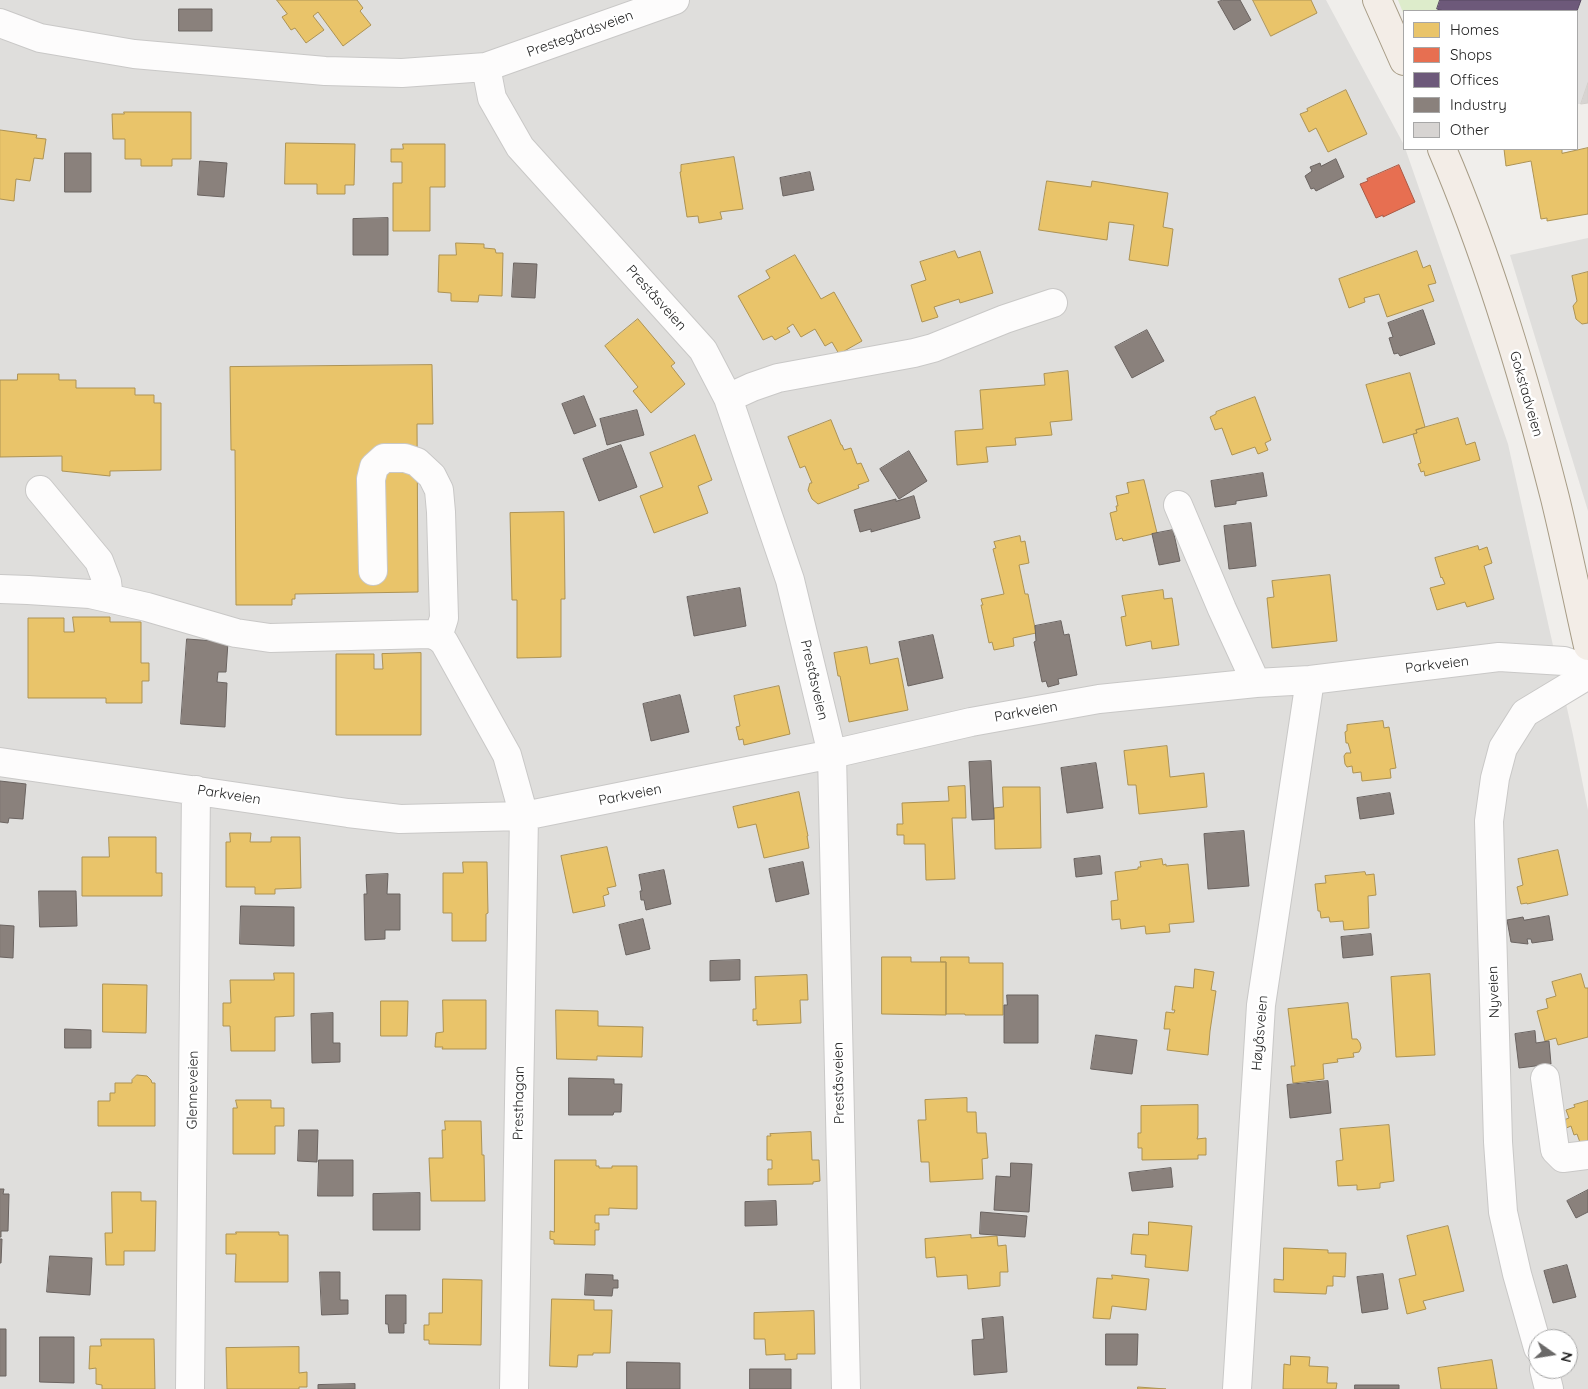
<!DOCTYPE html>
<meta charset="utf-8">
<style>
body{margin:0}
#map{position:relative;width:1588px;height:1389px;overflow:hidden;background:#f0eeeb;font-family:Quicksand,sans-serif}
canvas{display:block}
.legend{position:absolute;left:1403px;top:10px;width:175px;height:140px;box-sizing:border-box;background:#fff;border:1px solid #a7a7a7;margin:0;padding:6px 9px;list-style:none;font-size:15px;color:#222}
.legend li{display:flex;align-items:center;gap:10px;height:25px}
.legend b{width:25px;border:1px solid #a7a7a7}
.north{position:absolute;left:1528px;top:1329px;width:50px;height:50px;box-sizing:border-box;background:#fff;border:1px solid #a7a7a7;border-radius:50%;rotate:103deg;font-size:14px;font-weight:700;line-height:20px;text-align:center;color:#222}
.north::after{content:'';display:block;margin:auto;width:18px;height:22px;background:#6a6968;clip-path:polygon(50% 0,100% 100%,50% 72%,0 100%)}
</style>
<div id="map">
<canvas width="1588" height="1389"></canvas>
<ul class="legend">
<li><b style="height:14px;background:#e9c46a"></b>Homes</li>
<li><b style="height:14px;background:#e76f51"></b>Shops</li>
<li><b style="height:14px;background:#6d597a"></b>Offices</li>
<li><b style="height:14px;background:#8a817c"></b>Industry</li>
<li><b style="height:14px;background:#d7d4d2"></b>Other</li>
</ul>
<div class="north">N</div>
</div>
<script>
const c = document.querySelector('canvas').getContext('2d');
c.lineJoin = 'round';
function paint(path, color) { c.fillStyle = color; c.fill(path, 'evenodd'); }
function strokePath(path, color, width, dash) { c.strokeStyle = color; c.lineWidth = width; c.lineCap = dash ? 'butt' : 'round'; c.setLineDash(dash || []); c.stroke(path); }
function write(font, color, halo, rows, align = 'center') {
  c.font = font + ' Quicksand,sans-serif'; c.lineWidth = 5; c.setLineDash([]); c.textBaseline = 'middle'; c.strokeStyle = halo; c.fillStyle = color; for (const [text, x, y, turn = 0] of rows) {
    c.save(); c.translate(x, y); c.rotate((+turn || 0) * Math.PI / 180); c.textAlign = isNaN(turn) ? turn : align; if (halo) c.strokeText(text, 0, 0); c.fillText(text, 0, 0); c.restore();
  }
}
paint(new Path2D(`
 M0 0H1326L1404 145 1508 444 1573 735 1588 810V1389H0ZM1538 1339H1568V1369H1538Z
 M1588 238V511L1510 255Z`), '#dfdedc');
paint(new Path2D(`
 M1398 0H1440L1437 11H1404V15Z`), '#ddeccb');
paint(new Path2D(`
 M1581 0H1588V83L1581 104H1577V11Z`), '#e0dfde');
const homes = new Path2D(`
 M277 0H357L363 8 360 11 371 25 343 46 318 12 313 16 324 30 306 43 295 28 291 30 282 17 287 14Z
 M1253 0H1311L1317 13 1271 36Z
 M1346 90 1367 134 1328 152 1316 128 1309 132 1300 114 1308 111 1307 109Z
 M124 112H191V159H172V166H141V159H125V139H113L112 114H124Z
 M0 130 37 135 36 138 46 139 43 159 34 158 30 181 16 179 14 201 0 199Z
 M286 143 355 144 354 185H345V194H317V184H285Z
 M403 144H445V187H430V231H393V183H402V162H391V149H403Z
 M1588 148V214L1547 221V218L1541 219 1531 161 1506 166 1504 149H1562V153Z
 M734 157 743 209 720 212 722 219 699 223 698 216 687 217 680 172H681V165Z
 M1047 181 1091 187 1092 181 1168 193 1163 227 1173 229 1168 266 1129 260 1134 225 1109 222 1107 240 1039 230Z
 M456 243 484 244V248L495 249 496 253H503L502 296 479 295 478 302 451 301V293L438 292 439 255H456Z
 M955 251 958 258 980 251 993 293 960 303 959 299 934 307 938 317 922 322 911 285 926 280 920 262Z
 M1417 251 1423 268 1430 265 1436 283 1428 285 1434 301 1387 317 1379 294 1364 298 1365 302 1349 308 1339 279Z
 M795 255 821 299 834 292 862 341 839 354 832 342 825 346 815 329 801 337 793 324 787 328 790 332 775 340 772 336 763 340 738 296 770 278 766 271Z
 M1588 272V323L1582 324 1576 319 1573 306 1577 301 1572 276Z
 M638 319 675 363 671 366 685 384 651 413 633 391 638 387 605 346Z
 M432 365 433 424H417L418 592 295 594V599H292V605H236L235 450H231L230 367Z
 M1068 371 1072 420 1050 422 1052 435 1015 438 1016 445 986 447 988 462 957 465 955 431 983 429 980 390 1045 385 1044 374Z
 M1410 373 1425 427 1416 430 1417 433 1383 443 1366 385Z
 M18 374H59V380H76V388H135V395H154V403H161V470L110 471V476L62 471V456L0 457V380H17Z
 M1255 397 1271 440 1265 443 1268 450 1258 454 1255 447 1232 455 1222 428 1215 430 1210 417 1216 414V412Z
 M1458 418 1466 445 1475 442 1480 460 1425 476 1424 471 1421 472 1418 464 1421 463 1413 434 1417 433 1416 430Z
 M831 420 841 445H842L844 450 851 448 857 464 861 463 869 481 858 485 859 488 818 504 812 499 808 490 810 483H812L805 466 800 468 788 437Z
 M695 435 712 480 698 486 708 513 654 533 640 496 663 487 650 453Z
 M1144 480 1157 533 1123 541 1122 538 1116 540 1110 513 1117 511 1116 506H1118L1116 496 1129 493 1127 483Z
 M564 512 565 599H561V657L517 658V600H512L510 513Z
 M1020 536 1021 542 1025 541 1029 563 1019 565 1025 594H1028L1036 633 1013 638 1014 646 994 650 992 642 989 643 981 605H983L981 599 1004 594 993 549 996 548 994 542Z
 M1478 546 1479 550 1487 547 1492 563 1484 566 1494 599 1467 607 1465 602 1437 610 1430 588 1445 584 1442 577 1441 578 1435 558Z
 M1330 575 1337 641 1272 648 1267 598 1274 597 1272 581Z
 M1163 590 1164 599 1172 598 1179 645 1152 649 1151 641 1126 646 1121 617 1126 616 1122 596Z
 M73 617H110V622H141V663H149V681H142V703H106V698H28V618H64V632H74Z
 M867 647 870 664 898 658 908 710 849 722 840 676H838L834 653Z
 M421 653V735H336V654H374V669H383L382 654Z
 M779 686 790 734 744 745 743 739 739 740 736 727 740 726 734 696Z
 M1383 721 1384 728 1389 727 1396 768 1390 769 1391 778 1362 781 1361 772 1353 773 1352 766 1347 767 1345 764 1344 756 1346 753H1351L1348 743H1346L1345 732 1347 731V725Z
 M1167 746 1170 777 1204 773 1207 807 1139 814 1136 785H1128L1124 751Z
 M965 786 966 818H952L955 879 926 880 925 844H904V835H897V824H903L902 803 949 801 948 787Z
 M1003 787H1040L1041 848 995 849 994 808 1003 807Z
 M799 792 808 836H807L809 848 764 858 756 824 738 828 733 807Z
 M230 833H251L250 842H271V837H300L301 888 275 889V894H255V887H226V842H230Z
 M109 837H156V873H162V896H82V857H109Z
 M607 847 616 886 607 888 609 894 603 896 605 906 573 913 561 856Z
 M1558 850 1568 895 1527 904V903L1521 904 1517 887 1523 885 1518 859Z
 M1162 859 1163 865 1166 864V866L1188 864 1194 922 1169 924 1170 932 1146 934 1145 926 1121 929 1120 919 1112 920 1111 901 1118 900 1115 872 1138 869V867H1141L1140 862Z
 M463 862H487L488 913 486 914V941H452V913H443V873H463Z
 M1365 872 1366 875 1374 874 1376 895 1368 896 1369 928 1344 930 1343 921 1330 922 1329 917 1321 918 1320 911H1318L1315 884 1326 883 1325 876Z
 M882 957H911V962H946V1015L882 1014Z
 M941 957H969V963H1003V1015H965V1014H946V962H941Z
 M1195 969 1214 972 1211 990 1216 991 1210 1031 1208 1055 1167 1050 1170 1029H1164L1166 1012 1174 1013 1175 1010H1172L1175 986 1193 988Z
 M274 973H294V1016L275 1017V1051H231L230 1026H223V1003H231L230 980H274Z
 M1430 974 1435 1055 1396 1057 1391 977Z
 M1581 974 1585 988H1588V1037L1558 1045 1556 1038 1545 1041 1537 1011 1548 1008 1546 999 1556 996 1552 982Z
 M807 975 808 1000H800L801 1023 757 1025V1020L753 1021V1009H756L755 977Z
 M103 984 147 985 146 1033 103 1032Z
 M443 1000H486V1049H442L443 1047H435L436 1033 443 1032Z
 M381 1001H408L407 1036H381Z
 M1348 1003 1352 1039H1357L1360 1043 1361 1048 1359 1052 1353 1053 1354 1057 1337 1059 1338 1062 1323 1064 1324 1079 1293 1083 1291 1066H1295L1288 1009Z
 M556 1010 598 1011V1026L643 1027 642 1057 597 1056V1060L557 1059Z
 M137 1075 147 1076 151 1080 152 1083H155V1126H98V1101H110V1093H115V1083H132V1080Z
 M967 1098V1112H976L977 1133H986L988 1158 982 1159 983 1179 930 1182 929 1162H921L918 1120H926L925 1100Z
 M236 1100H271V1108H284V1126H275V1154H233V1108H237Z
 M1588 1101V1148H1582L1577 1134 1574 1135 1571 1126 1564 1129 1561 1121 1569 1118 1566 1110 1575 1107 1574 1105Z
 M1198 1105V1135L1197 1139 1206 1138V1155H1198V1159L1142 1160V1148H1138V1133H1141V1106Z
 M445 1121H481L482 1155H484L485 1201H431L429 1158H443L442 1130H445Z
 M1389 1125 1394 1181 1380 1183V1188L1357 1190V1185L1338 1186 1336 1161 1343 1160 1340 1129Z
 M811 1132 812 1160H819L820 1181 813 1182V1184L768 1185V1169H772V1160H767V1136H771L770 1134Z
 M555 1160H596V1166H599V1168H612V1166H637V1209L609 1208V1215H595V1223H599V1230H595V1245L554 1244V1240L550 1239V1231L554 1232Z
 M112 1192H141V1201H156L155 1251H124V1265H106L105 1233H112Z
 M1149 1222 1192 1226 1188 1271 1145 1267 1146 1255 1131 1254 1133 1234 1148 1235Z
 M1448 1226 1464 1291 1423 1301 1426 1309 1407 1314 1399 1279 1416 1275 1407 1236Z
 M236 1232H279V1235H288V1282H235L236 1254H226V1234H236Z
 M971 1235V1238L997 1236 998 1246 1006 1245 1008 1272H1000V1286L968 1289 967 1275 937 1277 935 1257 926 1258 925 1239Z
 M1284 1248 1328 1250V1253H1346L1345 1277 1333 1276V1286H1327L1326 1294 1274 1292V1279L1283 1280Z
 M1112 1275 1149 1279 1146 1310 1112 1306 1110 1319 1093 1318 1097 1278 1112 1279Z
 M443 1279 482 1280 481 1345 429 1344V1340H424V1325H429V1313H442Z
 M552 1299 594 1300V1310H612L610 1353H593V1355H578L577 1367 550 1366Z
 M814 1311 815 1354H797V1359L785 1360V1354L766 1355 765 1339H754V1313Z
 M101 1339H154L155 1389H102V1385L96 1384V1368L89 1369 90 1346H101Z
 M299 1347V1373L307 1372V1387H299V1389H227L226 1348Z
 M1291 1356 1310 1357 1309 1366 1328 1367 1327 1383H1337L1336 1389H1283L1284 1364 1290 1365Z
 M1492 1360 1497 1389H1441L1438 1368Z
 M1138 1387 1166 1389H1138Z`);
paint(homes, '#e9c46a');
strokePath(homes, '#ad9354', 1);
const shops = new Path2D(`
 M1399 165 1415 202 1383 217V215L1376 218 1360 184 1368 181 1367 179Z`);
paint(shops, '#e76f51');
strokePath(shops, '#ac5843', 1);
const offices = new Path2D(`
 M1440 0H1581L1577 11H1444L1437 9Z`);
paint(offices, '#6d597a');
strokePath(offices, '#564860', 1);
const industry = new Path2D(`
 M1223 0H1240L1251 20 1234 30 1218 2Z
 M179 9H212V31H179Z
 M65 153H91V192H65Z
 M1336 159 1344 177 1316 191 1314 188 1311 189 1305 176 1312 171 1310 167 1320 163 1321 166Z
 M200 161 227 163 224 197 198 195Z
 M810 172 814 190 783 196 780 178Z
 M388 218V255H353V219Z
 M514 263 537 264 535 298 512 297Z
 M1423 310 1435 344 1400 356 1398 353 1394 354 1389 338 1393 337 1388 323Z
 M1147 330 1164 361 1132 378 1115 347Z
 M584 396 596 426 574 434 562 404Z
 M637 410 644 435 607 445 600 419Z
 M621 445 637 487 599 501 583 459Z
 M909 451 927 481 899 499 880 469Z
 M1263 473 1267 496 1236 501V504L1215 507 1211 481Z
 M914 496 920 518 871 532V529L860 532 854 510 896 499V501Z
 M1251 523 1256 566 1229 569 1224 526Z
 M1173 530 1180 561 1159 565 1152 534Z
 M740 588 746 626 694 636 687 597Z
 M1061 621 1064 635 1069 634 1077 675 1058 679 1059 684 1048 687 1046 681 1042 682 1034 642 1036 641 1035 626Z
 M933 635 943 678 908 686 899 642Z
 M187 639 228 642 226 672H218L217 682 227 683 225 727 181 724Z
 M680 695 689 732 651 741 643 704Z
 M991 761 994 819 972 820 969 762Z
 M1096 763 1103 808 1067 813 1061 768Z
 M0 781 26 784 23 819 9 818 8 823 0 822Z
 M1390 793 1394 814 1360 819 1357 798Z
 M1244 831 1249 886 1208 889 1204 834Z
 M1100 856 1102 874 1076 877 1074 859Z
 M803 862 809 894 776 902 769 869Z
 M664 870 671 904 646 910 644 900H641L640 891H642L639 875Z
 M388 874 387 894H400V930H385V939L365 940 364 894H367L366 875Z
 M39 891H76L77 926 40 927Z
 M241 906 294 907V946L240 944Z
 M1549 916 1553 940 1532 943 1531 939H1527L1528 944 1511 942 1507 920 1523 917 1524 920Z
 M643 919 650 949 626 955 619 925Z
 M0 925 14 926 13 958 0 957Z
 M1371 934 1373 955 1343 958 1341 937Z
 M740 960V980L710 981V961Z
 M1007 995H1038V1043H1004V1005H1007Z
 M333 1013V1043H340V1062L312 1063 311 1014Z
 M65 1029 91 1030V1048H65Z
 M1535 1031 1536 1043 1549 1041 1551 1064 1519 1068 1515 1034Z
 M1096 1035 1137 1040 1132 1074 1091 1069Z
 M569 1078 614 1079V1084H622L621 1112H614L613 1115H569Z
 M1328 1081 1331 1113 1290 1118 1287 1085Z
 M299 1130H318L317 1162 298 1161Z
 M319 1160H353V1196H318Z
 M1011 1163 1032 1164 1029 1212 994 1210 996 1176 1010 1177Z
 M1171 1168 1173 1187 1132 1191 1129 1173Z
 M0 1189H4L3 1194H9L8 1231H1V1237H0Z
 M1588 1190V1212L1576 1218 1567 1201Z
 M420 1193V1230H373V1194Z
 M776 1201 777 1225 745 1226V1202Z
 M981 1212 1027 1216 1025 1237 980 1234Z
 M0 1239H2L1 1263H0Z
 M50 1256 92 1258 90 1295 47 1292Z
 M1567 1265 1576 1297 1553 1303 1544 1271Z
 M320 1272H340V1300H348V1314L322 1315Z
 M586 1274 613 1275V1280H618V1288H613L612 1296 585 1295Z
 M1383 1274 1388 1309 1362 1313 1357 1277Z
 M386 1295H406V1324L404 1323V1333H389L388 1324H386Z
 M1003 1317 1007 1372 974 1375 972 1340 984 1339 982 1319Z
 M0 1329H6V1376H0Z
 M1106 1334H1138L1137 1365H1106Z
 M40 1337H74V1383L40 1382Z
 M627 1362 680 1363V1389H627Z
 M750 1369H791V1389H750Z
 M355 1384V1389H318V1385Z
 M1355 1385H1399V1389H1355Z`);
paint(industry, '#8a817c');
strokePath(industry, '#6b6461', 1);
const building = new Path2D(`
 M1588 83V103L1581 104Z`);
paint(building, '#d7d4d2');
strokePath(building, '#d3d0cc', 1);
const minor = new Path2D(`
 M0 23 40 38 134 54 325 71 402 73 486 67 675 0
 M486 67 492 98 520 147 703 350 728 398 790 580 832 754 846 1389
 M728 398 752 387 778 378 914 353 933 348 1005 319 1053 303
 M40 490 99 561 107 582 109 598
 M1178 505 1222 609 1256 683
 M373 571 371 479 374 467 384 458H405L417 462 432 476 439 490 441 512 444 618 438 637
 M0 589 28 590 90 594 147 607 236 633 270 638 430 634 438 637 444 642 507 755 524 816 514 1389
 M0 762 348 813 400 819 524 816 832 754 971 722 1099 699 1256 683 1310 680 1499 657 1564 661 1588 669
 M1545 1078 1555 1150 1563 1158 1588 1155
 M1538 1348 1517 1274 1503 1212 1498 1142 1489 821 1495 778 1503 748 1525 713 1588 675
 M1544 1369 1549 1389
 M190 1389 196 790
 M1237 1389 1261 1005 1310 680`);
const major = new Path2D(`
 M1377 0 1404 61
 M1442 149C1490 261 1525 380 1555 498 1567 547 1577 597 1588 646`);
strokePath(minor, '#c9c8c7', 30);
strokePath(major, '#a79c86', 30);
strokePath(minor, '#fdfcfc', 28);
strokePath(major, '#f3ede7', 28);
write('14px', '#222', '#fff', [
 ["Prestegårdsveien",580,34,-20],
 ["Preståsveien",656,298,48],
 ["Gokstadveien",1526,394,74],
 ["Parkveien",1437,665,-7],
 ["Preståsveien",814,680,77],
 ["Parkveien",1026,712,-10],
 ["Parkveien",229,795,9],
 ["Parkveien",630,795,-11],
 ["Nyveien",1494,992,-92],
 ["Høyåsveien",1260,1033,-85],
 ["Preståsveien",839,1083,-91],
 ["Glenneveien",193,1090,-89],
 ["Presthagan",519,1103,-89]
]);
</script>
